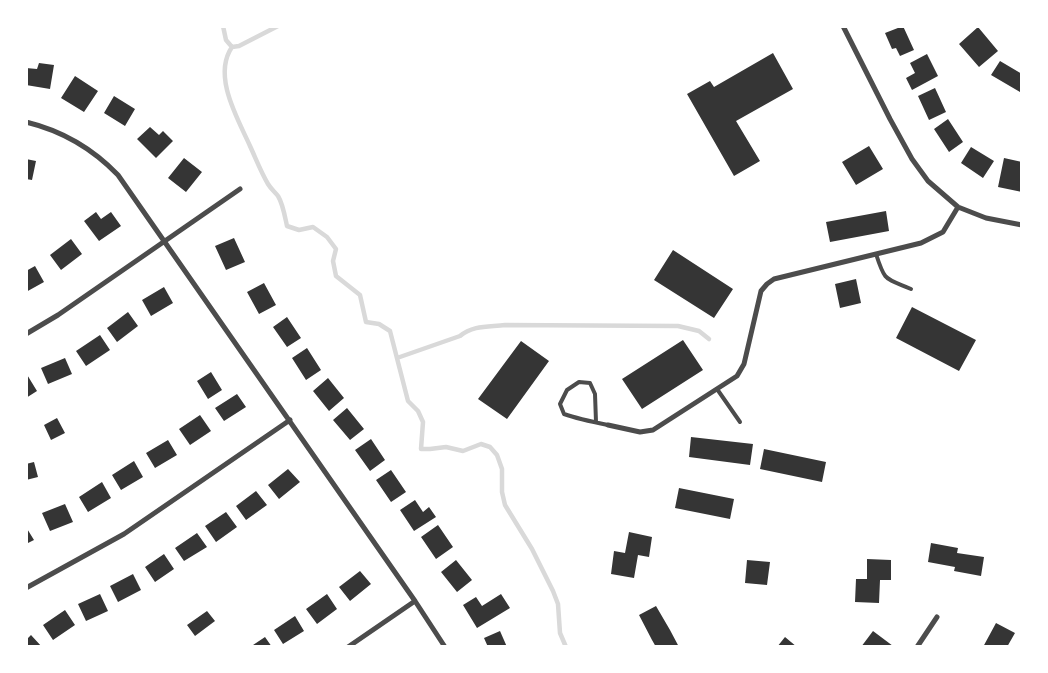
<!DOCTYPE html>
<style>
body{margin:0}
#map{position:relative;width:1048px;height:673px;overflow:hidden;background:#fff;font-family:"Source Sans 3",sans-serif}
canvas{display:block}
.frame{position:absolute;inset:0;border:28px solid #fff;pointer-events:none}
</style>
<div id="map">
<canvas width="1048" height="673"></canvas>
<div class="frame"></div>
</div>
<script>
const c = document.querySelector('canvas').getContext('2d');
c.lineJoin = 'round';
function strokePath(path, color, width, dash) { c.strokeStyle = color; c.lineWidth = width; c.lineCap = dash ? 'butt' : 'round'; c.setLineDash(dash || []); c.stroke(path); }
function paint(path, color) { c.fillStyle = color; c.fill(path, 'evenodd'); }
strokePath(new Path2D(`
 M223 26 226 40 232 47
 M278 26 239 46 232 47C212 76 238 119 250 146 256 159 261 172 268 184 271 189 275 192 278 196 283 204 285 217 287 226L299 230 313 227 327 237 336 249 333 261 336 276 360 295 366 322 379 324 390 331 408 401 418 411 423 422 421 449H430L446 447 463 451 481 444 490 447 497 455 502 469V492L505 505 532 549 553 591 558 604 560 633 566 647
 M397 358 460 336C473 325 489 327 505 325L678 326 699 331 709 339`), '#d9d9d9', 4.5);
paint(new Path2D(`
 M903 26 914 50 900 56 896 48 892 49 885 33Z
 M978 27 998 51 979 67 959 44Z
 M773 53 793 89 736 121 760 161 734 176 687 94 710 81 714 87Z
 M927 54 938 76 912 90 906 78 915 73 910 63Z
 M1000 61 1022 74V89L1020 92 991 75Z
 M39 63 54 65 50 89 26 85V68L37 69Z
 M75 76 98 91 84 112 61 98Z
 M935 88 946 112 929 120 918 96Z
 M114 96 135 109 125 126 104 113Z
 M948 119 963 142 949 152 934 129Z
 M150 127 159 135 163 131 173 141 156 158 137 139Z
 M869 146 883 169 856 185 842 162Z
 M971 147 994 161 983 178 961 163Z
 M184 158 202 172 186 192 168 178Z
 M1004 158 1022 162V192L998 187Z
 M26 159 36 161 32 180 26 179Z
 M886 211 889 231 830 242 826 222Z
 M96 212 101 219 111 212 121 226 99 241 84 221Z
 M234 238 245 262 226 270 215 246Z
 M71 239 82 254 61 270 50 255Z
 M673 250 733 289 714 318 654 280Z
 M35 266 44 282 26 292V271Z
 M856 279 861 303 840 308 835 284Z
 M264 283 276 305 259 314 247 292Z
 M164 287 173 303 151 316 142 300Z
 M912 307 976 340 959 371 896 338Z
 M128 312 138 326 117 342 107 328Z
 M287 317 301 338 287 347 273 327Z
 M100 335 110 350 86 366 76 351Z
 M683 340 703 370 642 409 622 379Z
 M521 341 549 361 507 419 478 399Z
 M307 348 321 370 306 380 292 358Z
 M65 358 72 374 48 384 41 368Z
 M211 372 222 390 208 399 197 381Z
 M26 373 37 391 26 398Z
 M328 378 344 398 329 411 313 391Z
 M237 394 246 407 224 421 215 408Z
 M347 408 364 429 350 440 333 420Z
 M200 415 211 431 190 445 179 429Z
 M57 418 65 433 51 440 44 425Z
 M691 437 753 444 750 465 689 457Z
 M371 439 385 460 370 471 355 450Z
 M168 440 177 455 155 468 146 453Z
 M764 449 826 462 822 482 760 469Z
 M134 461 143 477 121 490 112 475Z
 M34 462 38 477 26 480V464Z
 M288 469 300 482 279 499 268 485Z
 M391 470 406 492 391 502 376 480Z
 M102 482 111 498 88 512 79 497Z
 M679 488 734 499 730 519 675 508Z
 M256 491 267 505 246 520 236 506Z
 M415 500 423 512 429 507 436 517 414 531 400 510Z
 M65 504 73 522 50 531 42 513Z
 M226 512 237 527 216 542 205 526Z
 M438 525 453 547 436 559 421 537Z
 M26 527 34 540 26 544Z
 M629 532 652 537 649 557 638 555 634 578 611 574 614 551 625 553Z
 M197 533 207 547 184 561 175 548Z
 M931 543 958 548 957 553 984 557 981 576 954 571 955 567 928 562Z
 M164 554 174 569 155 582 145 567Z
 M867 559 891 560V580H880L879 603 855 602 856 579H867Z
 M456 560 472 580 457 592 441 572Z
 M747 560 770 562 767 585 745 583Z
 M360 571 371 584 350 601 339 587Z
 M133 574 141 590 118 602 110 586Z
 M100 594 108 611 86 621 78 604Z
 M327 594 337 609 317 624 306 609Z
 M501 594 510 608 477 628 463 605 476 597 482 606Z
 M656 606 670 630 679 647H656L652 640 639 615Z
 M65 610 75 625 53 640 43 625Z
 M207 611 215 621 195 636 187 625Z
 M295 616 304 631 283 644 274 630Z
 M996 623 1015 633 1007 647H983Z
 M500 631 507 647H488L484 638Z
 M873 631 893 646 892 647H861Z
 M31 635 42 647H26V640Z
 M265 637 272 647H250Z
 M785 637 797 647H777Z`), '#353535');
strokePath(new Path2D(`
 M876 254C885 282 885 278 911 289
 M717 389 740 422
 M596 422 595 394 590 383 579 382 567 390 560 404 564 414C578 419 593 422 608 425`), '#4c4c4c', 4);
strokePath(new Path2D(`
 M843 26 890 119 912 159 928 181 958 207 986 218 1022 225
 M26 122C63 131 92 148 118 175L415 601 445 647
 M26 334 58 315 240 189
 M608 425 640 432 653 430 737 376 744 364 761 291 767 284 774 279 921 243 943 232 958 207
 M26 588 124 534 290 420
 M348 647 415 601
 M917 647 937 617`), '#4c4c4c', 5);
</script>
